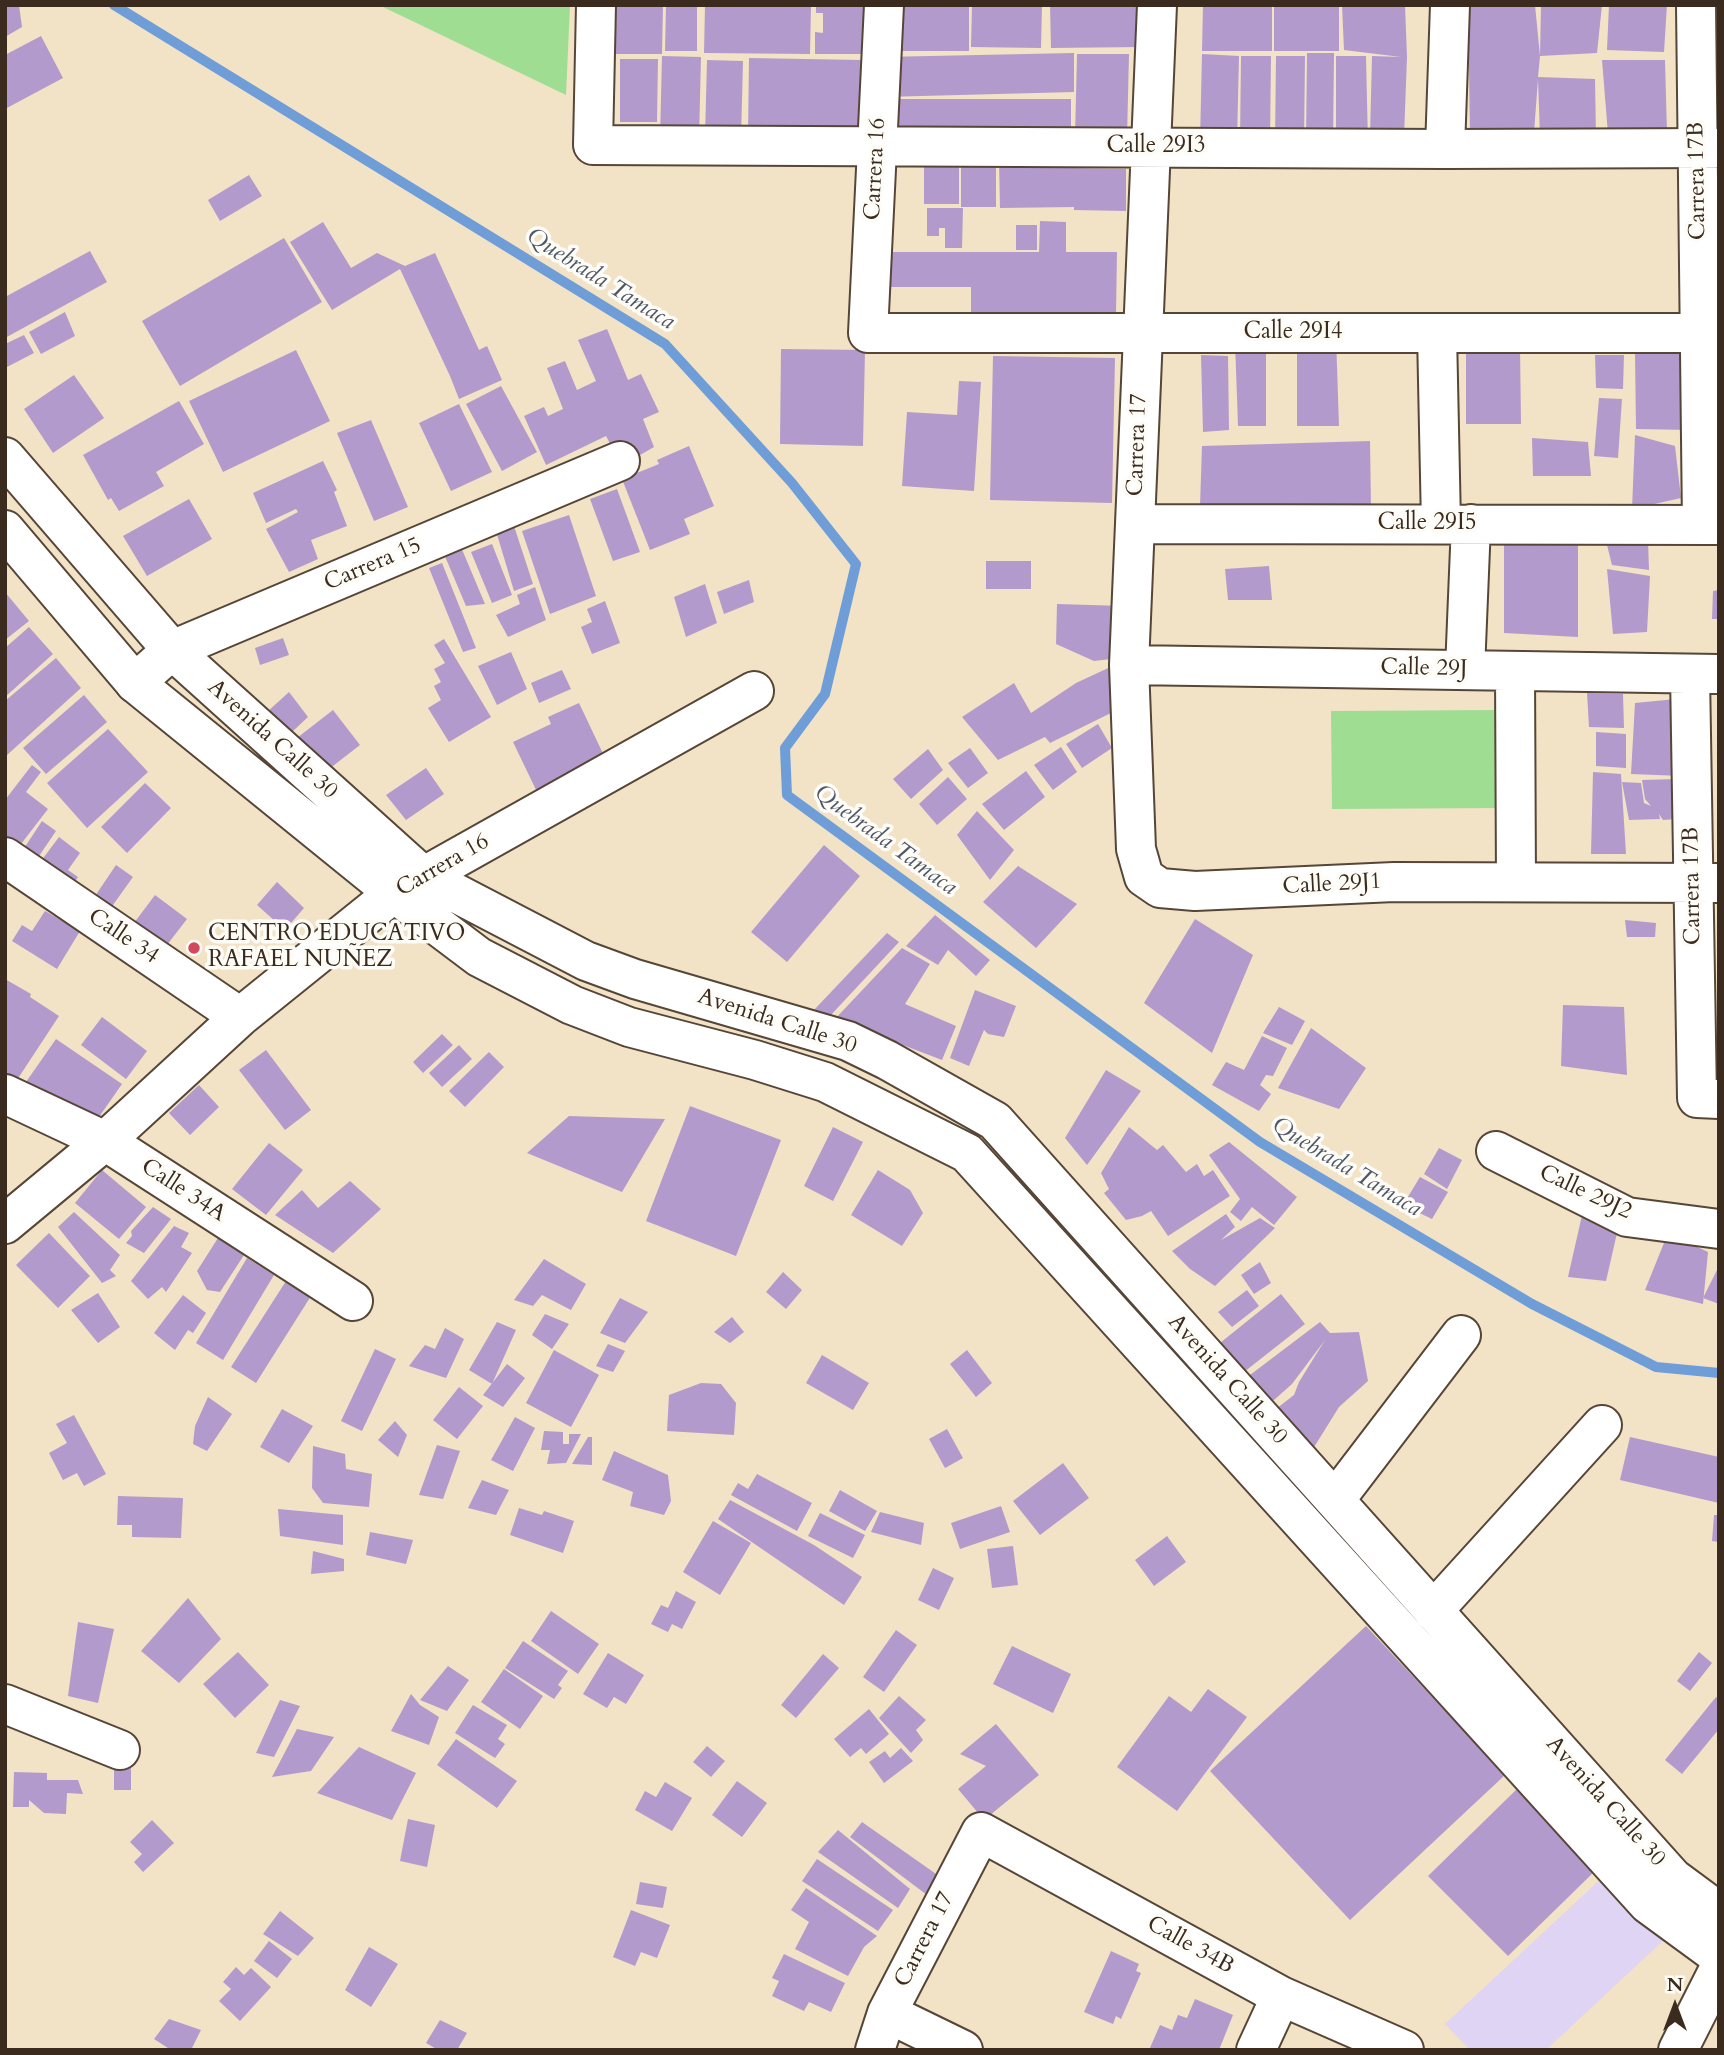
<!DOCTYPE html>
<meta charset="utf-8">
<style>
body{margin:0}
#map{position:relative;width:1724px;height:2055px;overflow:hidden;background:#f2e2c6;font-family:Cardo,serif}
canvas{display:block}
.frame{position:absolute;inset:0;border:7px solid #3b2a1e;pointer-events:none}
.north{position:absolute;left:1640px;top:1971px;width:70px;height:70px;-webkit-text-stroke:5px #fdfcf7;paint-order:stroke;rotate:0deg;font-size:19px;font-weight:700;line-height:28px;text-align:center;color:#3b2a1e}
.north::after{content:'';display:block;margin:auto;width:24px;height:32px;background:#3b2a1e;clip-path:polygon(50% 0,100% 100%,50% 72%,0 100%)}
</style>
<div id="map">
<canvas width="1724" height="2055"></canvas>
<div class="frame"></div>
<div class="north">N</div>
</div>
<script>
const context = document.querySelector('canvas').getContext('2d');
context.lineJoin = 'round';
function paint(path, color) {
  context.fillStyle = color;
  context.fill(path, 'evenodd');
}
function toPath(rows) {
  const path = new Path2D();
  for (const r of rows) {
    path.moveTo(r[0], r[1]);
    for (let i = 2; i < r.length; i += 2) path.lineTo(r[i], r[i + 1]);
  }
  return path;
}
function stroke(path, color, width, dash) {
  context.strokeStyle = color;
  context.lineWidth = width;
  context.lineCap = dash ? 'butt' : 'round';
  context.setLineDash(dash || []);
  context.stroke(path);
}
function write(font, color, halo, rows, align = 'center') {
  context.font = font + ' Cardo,serif';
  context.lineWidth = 7;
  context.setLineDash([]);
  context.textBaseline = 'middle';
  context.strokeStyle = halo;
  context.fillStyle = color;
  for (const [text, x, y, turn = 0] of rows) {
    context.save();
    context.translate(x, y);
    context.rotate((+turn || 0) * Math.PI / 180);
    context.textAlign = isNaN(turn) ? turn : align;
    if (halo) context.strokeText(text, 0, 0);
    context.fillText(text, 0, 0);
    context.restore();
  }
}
paint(toPath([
 [1606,1874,1666,1938,1546,2050,1470,2050,1445,2024]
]), '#dfd4f4');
paint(toPath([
 [379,5,570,5,566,95],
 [1497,710,1498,808,1332,809,1331,711]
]), '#9fdd92');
stroke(toPath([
 [114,5,665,344,792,483,856,564,825,694,785,748,787,795,1260,1142,1532,1304,1656,1367,1719,1373]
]), '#6e9dd7', 10);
paint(toPath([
 [5,5,19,5,22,27,5,37],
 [604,5,663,5,662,54,603,54],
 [666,5,697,5,697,51,665,51],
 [705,5,811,5,810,54,704,53],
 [816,5,867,5,866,54,815,54,815,32,823,33,823,13,816,13],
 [887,5,969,5,969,51,887,51],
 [972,5,1042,5,1041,48,971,47],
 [1050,5,1140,5,1140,47,1051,48],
 [1203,5,1272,5,1272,51,1202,51],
 [1274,5,1339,5,1339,51,1274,51],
 [1342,5,1405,5,1407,57,1404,137,1370,136,1372,56,1401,57,1344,50],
 [1468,5,1535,5,1540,56,1541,5,1602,5,1597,53,1540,56,1538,77,1595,79,1596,137,1540,137,1538,79,1534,133,1470,133],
 [1609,5,1667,5,1664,52,1607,50],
 [41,36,63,78,5,109,5,55],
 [1074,53,1074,92,883,97,883,57],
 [1307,53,1334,53,1333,144,1306,143],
 [1077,54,1129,54,1127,138,1075,137],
 [1202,54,1239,56,1237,142,1200,141],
 [662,56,701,57,699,139,660,139],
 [1241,56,1271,56,1270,143,1240,142],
 [1276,56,1305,56,1304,143,1275,143],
 [1336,56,1366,56,1368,144,1336,144],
 [749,58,861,60,860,137,748,135],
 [620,59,658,59,657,122,620,122],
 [707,60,743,61,741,138,705,137],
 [1602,60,1665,60,1667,133,1608,134],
 [883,99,1071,99,1071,144,883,144],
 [996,158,996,207,961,207,961,159],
 [1073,159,1073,168,1126,169,1126,211,1074,210,1074,207,1000,208,999,160],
 [924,164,959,164,959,204,924,204],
 [249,175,262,196,220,221,208,200],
 [927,208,963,208,962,248,945,248,945,228,939,228,939,236,927,236],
 [1040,221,1066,222,1066,252,1117,252,1116,313,971,313,971,287,883,287,883,252,1039,252],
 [323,222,351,268,377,253,405,266,435,253,479,350,487,346,502,380,459,399,450,376,400,269,332,310,290,242],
 [1016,225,1037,225,1037,250,1016,250],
 [284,238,322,302,180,386,142,321],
 [90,251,107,282,5,338,5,297],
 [65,312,75,336,41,354,29,332],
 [607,329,628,380,641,374,659,412,643,419,654,447,640,455,625,459,616,455,606,436,546,465,524,416,544,407,548,416,563,409,547,368,565,361,577,390,596,381,578,340],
 [24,335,34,353,5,368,5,344],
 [1297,336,1336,337,1339,426,1297,426],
 [1266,339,1266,426,1238,426,1235,341],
 [1466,345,1520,346,1521,424,1466,424],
 [781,349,865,350,863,446,780,444],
 [296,350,330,421,223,472,189,401],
 [1693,352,1691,430,1636,429,1635,353],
 [1201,355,1228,356,1229,430,1203,432],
 [1595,355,1624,355,1623,389,1596,388],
 [993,356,1115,358,1112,503,990,500],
 [74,375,104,418,53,453,24,409],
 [959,381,981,382,974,491,902,486,907,412,957,415],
 [501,386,537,452,502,471,466,404],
 [1599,398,1622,399,1618,458,1594,456],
 [179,401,204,444,156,472,164,486,119,511,111,498,108,500,83,455],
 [459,404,492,472,451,491,419,423],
 [371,420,408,507,374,521,337,433],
 [1635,435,1675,446,1681,498,1632,509],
 [1532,438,1588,442,1591,476,1533,476],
 [1370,441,1371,509,1200,506,1202,446],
 [689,446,714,506,684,519,690,534,650,550,622,479,659,464,657,460],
 [323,461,337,490,334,492,347,526,311,540,318,559,289,572,266,529,298,512,296,509,266,523,253,493],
 [617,489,640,552,613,561,590,499],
 [189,499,212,539,147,576,123,536],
 [569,515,596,596,550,614,522,531],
 [514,526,533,584,514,591,496,531],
 [1605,537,1648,540,1649,570,1612,565],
 [1504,540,1578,540,1578,637,1504,633],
 [492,544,512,595,492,603,471,552],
 [461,547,485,604,466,606,444,554],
 [986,561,1031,561,1031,589,986,589],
 [442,563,476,648,463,652,429,568],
 [1269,566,1272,600,1228,600,1225,569],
 [1607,569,1650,576,1647,632,1613,634],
 [749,580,754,602,724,614,717,592],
 [705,584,717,623,686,637,674,597],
 [535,587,546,620,508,637,496,615,520,604,517,595],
 [1719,590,1719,619,1712,619,1713,591],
 [5,592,29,621,5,640],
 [605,601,620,643,592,654,581,627,592,622,587,609],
 [1057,604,1124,606,1111,659,1094,661,1056,644],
 [29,627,53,654,5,697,5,648],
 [283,638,289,655,260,665,255,648],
 [444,639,491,717,449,742,428,708,441,700,434,686,441,682,434,669,445,663,434,645],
 [511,652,527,689,497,705,478,666],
 [56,658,81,688,7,755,5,701],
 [1119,663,1115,711,1050,743,1045,737,998,760,962,717,1014,683,1031,713,1076,683],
 [562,670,571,689,539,703,531,683],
 [289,692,308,717,278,745,256,722],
 [1587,693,1623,694,1624,728,1589,727],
 [84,695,107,722,46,774,23,748],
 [1676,699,1682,776,1631,774,1635,703],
 [579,703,607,762,538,794,513,742,551,724,548,717],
 [333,710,360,745,320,776,293,741],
 [1098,724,1112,748,1082,768,1066,744],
 [108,729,148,772,87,828,47,783],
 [1596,732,1626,734,1626,768,1596,766],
 [1061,747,1077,772,1053,790,1034,765],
 [970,748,988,773,968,788,948,763],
 [928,749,943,770,911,799,893,779],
 [32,765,41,772,26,792,48,809,11,857,5,853,5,800],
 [426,768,444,794,406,820,386,795],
 [1026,771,1045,797,1004,830,982,804],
 [1593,772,1621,774,1626,854,1591,854],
 [948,777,967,799,937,825,919,804],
 [1678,779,1689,818,1663,820,1659,814,1660,819,1629,820,1622,782,1641,783,1644,803,1651,806,1645,799,1642,780],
 [145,783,171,808,127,853,101,827],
 [977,811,1014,850,990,880,957,835],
 [42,821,56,831,33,865,19,856],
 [59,837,80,853,68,870,78,877,68,892,35,869],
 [824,845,860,876,787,962,751,932],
 [116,865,133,877,105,916,89,905],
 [1018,866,1077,904,1036,948,983,902],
 [277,882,304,908,285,930,257,905],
 [155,895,187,919,160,954,128,931],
 [45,911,80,931,57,969,12,941,22,925,32,931],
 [935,915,990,960,976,976,948,950,938,965,906,946],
 [1195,919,1253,955,1212,1053,1144,1003],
 [1625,920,1656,923,1655,937,1627,937],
 [887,933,899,942,830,1016,813,1011],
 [902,948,930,964,905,1004,956,1026,942,1060,835,1019],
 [5,979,31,994,30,997,59,1016,13,1086,5,1080],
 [975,990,1016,1006,1004,1037,988,1034,984,1030,969,1066,950,1058],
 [1563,1005,1624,1007,1627,1075,1561,1066],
 [1279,1007,1305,1021,1292,1045,1263,1033],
 [102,1017,147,1051,126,1079,81,1045],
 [1311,1028,1366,1068,1339,1109,1278,1088],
 [442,1034,453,1045,423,1073,413,1062],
 [1262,1036,1287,1048,1273,1076,1266,1075,1260,1085,1271,1094,1259,1111,1212,1085,1226,1062,1244,1070],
 [56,1039,122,1084,92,1127,26,1082],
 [459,1045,472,1059,442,1087,429,1073],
 [266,1050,311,1110,285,1130,239,1070],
 [489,1052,504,1067,465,1107,449,1091],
 [1106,1070,1141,1091,1087,1165,1065,1138],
 [199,1085,219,1107,190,1135,169,1113],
 [690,1106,781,1140,736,1256,646,1221],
 [569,1116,665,1119,622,1192,527,1153],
 [833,1127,863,1142,833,1201,804,1186],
 [1129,1127,1157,1150,1163,1145,1186,1172,1197,1164,1204,1176,1213,1170,1230,1196,1168,1236,1151,1211,1142,1216,1126,1220,1104,1193,1109,1189,1101,1173],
 [1229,1142,1297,1197,1274,1225,1252,1207,1241,1221,1230,1212,1240,1199,1209,1155],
 [269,1143,303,1170,266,1215,232,1189],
 [1439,1148,1462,1160,1447,1189,1424,1174],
 [102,1170,146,1207,119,1239,75,1203],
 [878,1170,910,1190,923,1213,902,1246,851,1215],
 [1420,1177,1448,1192,1432,1219,1403,1205],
 [350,1181,381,1209,333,1253,275,1215,302,1190,318,1208],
 [1585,1202,1620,1220,1606,1281,1568,1277],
 [153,1207,171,1219,144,1253,126,1243,132,1236,131,1231],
 [74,1212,120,1255,110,1270,116,1276,102,1283,58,1227],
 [1226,1214,1235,1227,1221,1240,1260,1218,1275,1228,1215,1286,1190,1269,1172,1251],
 [174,1226,189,1233,181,1247,192,1253,166,1292,162,1287,148,1299,131,1281],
 [49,1233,90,1276,58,1308,16,1265],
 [1668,1233,1708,1252,1703,1304,1645,1290],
 [218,1238,244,1255,220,1292,207,1290,197,1271],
 [247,1258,274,1275,223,1360,196,1343],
 [544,1259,586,1284,571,1310,542,1295,533,1306,514,1300],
 [1260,1262,1271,1283,1254,1294,1241,1275],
 [1719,1266,1719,1304,1703,1298],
 [783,1272,802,1290,786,1309,766,1292],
 [286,1281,311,1296,256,1383,231,1367],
 [1247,1290,1259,1306,1232,1327,1218,1312],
 [98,1293,120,1327,98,1343,71,1310],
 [1281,1294,1305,1324,1244,1372,1220,1343],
 [183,1295,206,1313,193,1333,188,1330,175,1350,154,1333],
 [620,1298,648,1312,625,1343,600,1333],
 [545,1314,569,1324,552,1349,532,1335],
 [732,1317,744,1332,730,1343,714,1332],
 [497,1322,516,1330,492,1384,469,1370],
 [1320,1322,1330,1333,1359,1332,1368,1381,1339,1407,1311,1452,1272,1412,1294,1395,1299,1382,1325,1340,1292,1384,1274,1400,1253,1397,1245,1374,1250,1375],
 [445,1328,464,1339,446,1378,409,1366,425,1345,435,1349],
 [608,1344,625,1351,613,1372,596,1366],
 [375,1349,396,1359,362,1431,341,1421],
 [554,1350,599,1375,571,1427,526,1403],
 [967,1350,992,1383,976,1397,950,1364],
 [822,1355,869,1383,853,1410,806,1383],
 [507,1364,525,1378,503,1407,483,1395],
 [701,1383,721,1384,736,1403,734,1435,667,1431,669,1395],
 [459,1387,483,1406,457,1439,433,1420],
 [208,1397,232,1414,207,1451,193,1444,195,1426],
 [282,1409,313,1426,289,1463,260,1447],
 [74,1415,106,1474,84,1486,77,1473,63,1480,49,1453,67,1443,56,1424],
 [515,1417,535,1428,513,1471,491,1460],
 [395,1421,407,1435,398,1457,378,1440],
 [947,1429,963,1458,945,1468,929,1439],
 [544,1431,563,1432,563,1444,569,1444,569,1434,581,1434,566,1463,547,1464,550,1450,541,1450],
 [588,1437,592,1437,592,1465,572,1464],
 [1630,1437,1719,1457,1719,1503,1620,1480],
 [437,1445,460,1451,443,1499,419,1495],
 [313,1446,345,1454,346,1469,372,1474,369,1507,323,1503,312,1488],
 [614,1451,668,1475,671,1501,664,1515,630,1506,633,1492,602,1480],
 [1063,1463,1089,1498,1040,1535,1013,1501],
 [757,1474,812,1503,797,1531,731,1495,738,1483,748,1489],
 [482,1480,509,1490,496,1515,468,1508],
 [840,1490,877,1511,865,1531,829,1511],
 [118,1496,183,1498,181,1538,132,1537,132,1525,117,1525],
 [730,1500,814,1545,862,1577,844,1605,718,1519],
 [1001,1506,1010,1532,960,1549,951,1523],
 [519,1508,542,1515,544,1511,574,1521,563,1553,510,1535],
 [278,1509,343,1515,343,1545,280,1536],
 [880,1512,924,1523,921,1545,871,1532],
 [820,1513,865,1535,853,1558,808,1536],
 [1714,1515,1719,1515,1719,1542,1712,1541],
 [713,1521,751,1543,720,1595,683,1572],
 [370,1532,413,1540,406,1564,366,1555],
 [1167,1536,1186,1562,1154,1586,1135,1560],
 [1013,1546,1018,1585,992,1588,987,1549],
 [313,1551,344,1559,344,1571,311,1574],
 [933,1568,954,1578,939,1610,918,1600],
 [676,1591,696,1602,682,1629,672,1624,668,1632,651,1624,661,1605,668,1608],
 [188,1598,221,1639,179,1683,141,1651],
 [551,1611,599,1644,578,1674,531,1641],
 [78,1622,114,1629,98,1703,68,1696],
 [1366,1626,1505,1775,1350,1920,1210,1771],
 [896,1630,917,1645,884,1692,863,1677],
 [523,1641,568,1671,558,1685,562,1688,554,1699,505,1668],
 [1012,1646,1071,1674,1053,1713,993,1684],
 [238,1652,269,1685,235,1718,203,1684],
 [1699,1652,1712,1663,1690,1691,1677,1681],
 [608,1653,644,1675,626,1704,614,1697,607,1708,583,1694],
 [823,1654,839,1668,796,1718,781,1705],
 [448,1666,469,1680,447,1711,420,1700],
 [504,1669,543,1696,520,1729,481,1702],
 [1208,1689,1247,1717,1177,1811,1117,1767,1169,1696,1191,1712],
 [411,1694,420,1705,439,1717,429,1745,391,1731],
 [899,1696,926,1720,916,1730,923,1740,911,1753,879,1718],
 [1716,1697,1719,1699,1719,1729,1682,1774,1665,1760],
 [280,1700,300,1706,274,1757,256,1753],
 [473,1705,507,1725,498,1739,505,1744,495,1758,455,1733],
 [869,1709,889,1734,866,1754,861,1748,850,1757,834,1739],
 [996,1724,1039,1775,984,1820,958,1789,986,1766,960,1754],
 [297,1729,334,1737,311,1771,272,1777],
 [456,1739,517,1781,497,1808,437,1765],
 [707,1746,725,1761,711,1777,693,1762],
 [359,1747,416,1773,392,1820,317,1793],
 [901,1748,913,1761,884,1783,869,1762,885,1751,890,1758],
 [114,1757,131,1757,131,1790,114,1790],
 [14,1772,47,1773,47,1780,78,1780,83,1794,67,1793,66,1814,44,1813,29,1800,29,1807,13,1807],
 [737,1781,767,1803,742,1837,712,1815],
 [665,1782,692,1798,672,1831,635,1810,645,1791,656,1797],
 [1517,1789,1597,1869,1508,1956,1428,1876],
 [408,1819,435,1825,427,1867,400,1861],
 [152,1820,174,1843,143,1872,134,1862,142,1854,130,1842],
 [862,1822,939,1876,927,1895,850,1837],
 [838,1830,910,1889,898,1908,818,1852],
 [817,1859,893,1910,878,1931,802,1881],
 [640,1882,667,1887,663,1908,636,1904],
 [806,1888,877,1936,864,1947,848,1976,795,1949,809,1922,791,1910],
 [631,1910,670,1925,657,1958,641,1952,635,1966,613,1957],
 [280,1911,314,1938,298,1956,263,1934],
 [269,1941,292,1959,277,1978,254,1961],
 [369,1947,398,1964,371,2007,345,1990],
 [1111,1951,1139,1964,1136,1971,1141,1973,1121,2019,1116,2016,1113,2024,1084,2012],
 [784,1954,845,1983,831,2012,809,2002,804,2011,772,1996,779,1981,772,1978],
 [236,1967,244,1975,251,1968,271,1987,240,2021,219,2001,231,1989,223,1982],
 [1195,1999,1233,2015,1219,2050,1149,2050,1160,2025,1172,2030,1178,2015,1187,2018],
 [169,2019,201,2030,191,2050,171,2050,154,2039],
 [440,2020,467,2033,457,2050,438,2050,426,2043]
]), '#b39acd');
const minor = toPath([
 [596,5,593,145,1445,149,1719,148],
 [884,5,868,333,1719,333],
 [1157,5,1129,665,1136,849,1144,877,1160,888,1195,891,1394,882,1719,883],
 [1696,5,1702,525],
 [1445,149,1450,5],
 [1437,333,1441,524],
 [1135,524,1719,525],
 [1129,665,1719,674],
 [1465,670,1471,524],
 [1515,671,1516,882],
 [1690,674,1697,1098,1719,1099],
 [135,683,172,650,620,461],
 [5,857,240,1017],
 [5,1094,105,1141,353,1301],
 [1496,1151,1627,1217,1719,1229],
 [5,1224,105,1141,240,1017,394,893,754,691],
 [1335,1500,1461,1335],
 [1433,1611,1602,1425],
 [5,1704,120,1750],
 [887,2013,963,2050],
 [875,2050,887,2013,981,1832,1281,1996,1404,2050],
 [1256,2050,1281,1996],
 [1678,2050,1719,1969]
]);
const secondary = toPath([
 [5,457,172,650,423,876,586,961,635,979,848,1041,887,1060,995,1121,1673,1878,1719,1912],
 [5,530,135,683,394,893,479,957,572,1005,629,1027,755,1060,825,1082,967,1153,1648,1904,1719,1956]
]);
stroke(minor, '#564637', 42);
stroke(secondary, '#564637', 42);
stroke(minor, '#fff', 38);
stroke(secondary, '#fff', 38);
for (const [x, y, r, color] of [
 [194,948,7,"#d1495b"]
]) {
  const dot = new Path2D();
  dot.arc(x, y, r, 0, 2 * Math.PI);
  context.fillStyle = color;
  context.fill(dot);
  stroke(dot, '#fdfcf7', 2.5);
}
write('23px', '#3b2a1e', '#fdfcf7', [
 ["Calle 29I3",1156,147],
 ["Carrera 16",876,169,-87],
 ["Carrera 17B",1698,181,-91],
 ["Calle 29I4",1293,333],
 ["Carrera 17",1138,445,-88],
 ["Calle 29I5",1427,524],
 ["Carrera 15",373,565,-23],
 ["Calle 29J",1424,669,1],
 ["Avenida Calle 30",272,740,42],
 ["Carrera 16",443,866,-30],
 ["Calle 29J1",1332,885,-3],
 ["Carrera 17B",1693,886,-91],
 ["Calle 34",123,937,34],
 ["Avenida Calle 30",777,1022,18],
 ["Calle 34A",183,1191,33],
 ["Calle 29J2",1585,1193,25],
 ["Avenida Calle 30",1227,1380,48],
 ["Avenida Calle 30",1605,1802,48],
 ["Carrera 17",925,1940,-63],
 ["Calle 34B",1190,1946,29]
]);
write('23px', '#3b2a1e', '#fdfcf7', [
 ["CENTRO EDUCATIVO",208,935],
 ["RAFAEL NUÑEZ",208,961]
], 'left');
write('italic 24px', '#4f5868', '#fdfcf7', [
 ["Quebrada Tamaca",600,280,32],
 ["Quebrada Tamaca",885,841,36],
 ["Quebrada Tamaca",1346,1168,31]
]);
</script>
